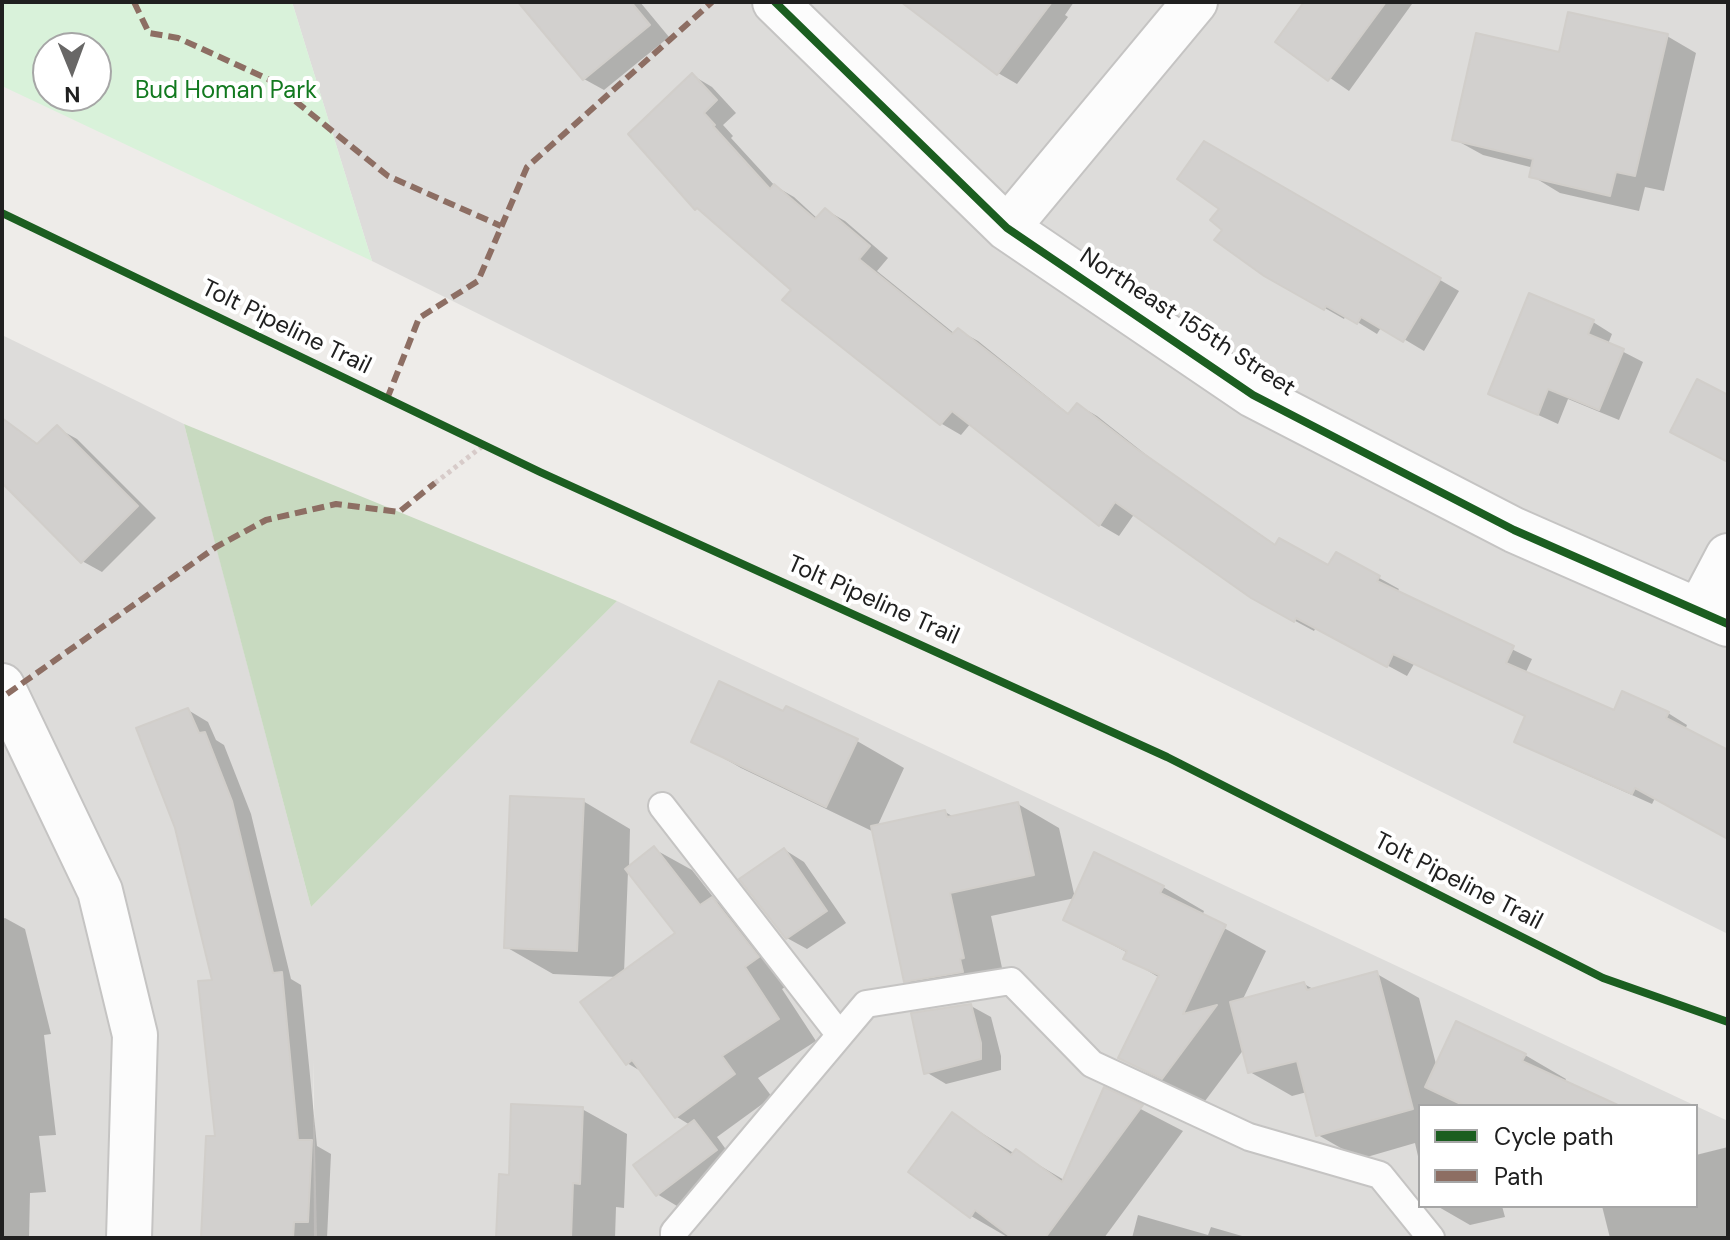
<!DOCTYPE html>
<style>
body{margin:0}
#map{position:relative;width:1730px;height:1240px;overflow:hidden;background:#eeece9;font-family:"DM Sans",sans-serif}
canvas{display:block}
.frame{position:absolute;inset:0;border:4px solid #202020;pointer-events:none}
.legend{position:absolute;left:1418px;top:1104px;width:280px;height:104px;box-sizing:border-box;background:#fff;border:2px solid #a6a6a6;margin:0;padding:10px 14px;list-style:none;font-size:24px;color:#202020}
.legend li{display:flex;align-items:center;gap:16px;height:40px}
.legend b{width:40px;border:2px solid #a6a6a6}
.north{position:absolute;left:32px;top:32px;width:80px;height:80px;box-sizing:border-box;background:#fff;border:2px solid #a6a6a6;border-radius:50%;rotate:179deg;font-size:22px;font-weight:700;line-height:32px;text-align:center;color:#202020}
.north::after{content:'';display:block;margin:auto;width:28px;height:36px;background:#686766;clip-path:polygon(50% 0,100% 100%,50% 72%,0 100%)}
</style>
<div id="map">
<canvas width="1730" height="1240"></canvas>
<div class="frame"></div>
<ul class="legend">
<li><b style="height:10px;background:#1b5e20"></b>Cycle path</li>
<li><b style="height:10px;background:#8d6e63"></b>Path</li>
</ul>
<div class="north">N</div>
</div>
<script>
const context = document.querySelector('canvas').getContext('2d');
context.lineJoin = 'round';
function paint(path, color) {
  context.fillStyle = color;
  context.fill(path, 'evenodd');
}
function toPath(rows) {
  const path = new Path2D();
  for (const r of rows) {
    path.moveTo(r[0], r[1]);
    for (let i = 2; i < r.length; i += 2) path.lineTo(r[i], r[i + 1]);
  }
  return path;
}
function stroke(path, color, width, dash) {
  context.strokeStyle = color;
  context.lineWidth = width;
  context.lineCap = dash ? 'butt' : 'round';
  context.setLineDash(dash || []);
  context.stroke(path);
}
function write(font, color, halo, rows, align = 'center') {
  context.font = font + ' "DM Sans",sans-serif';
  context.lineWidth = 8;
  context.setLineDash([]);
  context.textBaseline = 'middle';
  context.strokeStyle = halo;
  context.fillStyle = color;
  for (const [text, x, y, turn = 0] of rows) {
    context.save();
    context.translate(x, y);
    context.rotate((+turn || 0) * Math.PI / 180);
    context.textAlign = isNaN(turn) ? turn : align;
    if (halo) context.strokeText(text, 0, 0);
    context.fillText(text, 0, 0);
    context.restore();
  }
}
paint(toPath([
 [292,2,1728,2,1728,934,372,261],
 [2,335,184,424,311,907,617,601,1728,1121,1728,1238,317,1238,313,1060,314,1238,2,1238],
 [1420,1106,1696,1106,1696,1206,1420,1206]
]), '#dddcda');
paint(toPath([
 [184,424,617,601,311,907,216,547]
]), '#c8dac0');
paint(toPath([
 [2,2,292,2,372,261,2,86],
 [48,48,96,48,96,96,48,96]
]), '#d9f2da');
paint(toPath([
 [520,2,640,2,669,37,604,90,584,79],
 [912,2,1074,2,1065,15,1068,17,1017,84,998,73],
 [1306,2,1409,2,1412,4,1349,91,1278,42],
 [1667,36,1696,53,1664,191,1645,187,1639,211,1560,193,1532,176,1534,168,1483,155,1454,139,1561,55],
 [692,75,712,87,736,113,723,125,733,136,731,138,775,186,794,197,818,219,826,210,845,221,888,258,877,271,955,334,958,330,978,341,1070,415,1078,405,1097,416,1154,461,1277,546,1329,568,1336,554,1399,589,1396,593,1532,659,1525,674,1615,713,1668,713,1687,725,1685,730,1728,752,1728,837,1655,798,1652,804,1536,752,1516,741,1527,717,1414,664,1407,676,1316,627,1314,631,1273,609,1135,513,1119,536,1100,525,971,423,961,435,942,424,785,300,794,290,711,217,696,208],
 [1205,143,1459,291,1424,351,1382,326,1377,334,1346,315,1344,319,1265,274,1225,229],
 [1593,322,1612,334,1608,344,1643,362,1619,420,1568,399,1558,424,1490,393],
 [2,418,39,445,57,428,77,439,156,518,102,572,82,561,2,480],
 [188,710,208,722,216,740,224,745,251,814,291,979,301,985,317,1146,331,1154,327,1238,203,1238,217,1138,214,981],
 [784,714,857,741,904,768,877,827,945,812,954,817,1018,804,1059,828,1075,898,991,916,1005,982,1000,983,1004,996,948,1004,906,980,874,832,741,768,694,741],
 [583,801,630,829,629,869,654,849,692,870,717,902,750,921,796,980,782,989,816,1041,758,1078,772,1097,717,1137,735,1162,677,1206,657,1194,690,1125,677,1117,644,1073,627,1063,618,977,553,974,506,947],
 [628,871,678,933,624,973],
 [785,850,804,862,846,923,807,949,787,938],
 [1163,887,1204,911,1202,916,1266,951,1242,1001,1304,984,1315,990,1377,974,1419,998,1437,1068,1525,1055,1566,1079,1564,1083,1609,1106,1420,1106,1420,1165,1415,1143,1360,1159,1318,1135,1307,1092,1292,1096,1250,1072,1244,1049,1205,1101,1162,1081,1120,1058,1160,978,1126,958,1128,953,1065,919],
 [5,918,25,929,51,1034,44,1035,56,1135,39,1136,46,1192,30,1193,29,1238,2,1238,2,919],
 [971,1006,991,1017,1001,1056,1001,1070,946,1084,926,1072],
 [1104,1090,1183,1131,1104,1238,1009,1238,971,1216,953,1115,1015,1154,1017,1152,1064,1180],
 [582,1109,627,1134,624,1208,616,1207,615,1238,499,1238,511,1177],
 [1728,1147,1728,1238,1610,1238,1602,1206,1696,1206,1696,1155],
 [1437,1206,1502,1206,1505,1217,1470,1225],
 [1138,1215,1208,1235,1211,1227,1249,1238,1132,1238]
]), '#0003');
const building = toPath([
 [518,2,631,2,650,25,583,80,518,2],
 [901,2,1052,2,997,75,901,2],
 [1304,2,1386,2,1328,81,1275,42,1304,2],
 [1568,12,1668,34,1635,176,1616,172,1610,196,1529,177,1533,159,1452,140,1476,33,1559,52,1568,12],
 [692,73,717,100,704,113,715,125,713,126,770,189,774,184,815,219,825,208,870,246,859,259,952,334,958,328,1068,414,1077,403,1134,447,1275,545,1279,538,1328,565,1336,552,1380,576,1377,581,1514,646,1506,663,1614,710,1622,691,1669,712,1666,718,1728,750,1728,839,1635,788,1632,794,1514,742,1525,716,1393,654,1387,667,1296,618,1294,622,1251,598,1115,502,1099,526,952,411,940,425,782,300,791,290,697,208,695,210,628,134,692,73],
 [1204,141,1441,278,1403,342,1361,317,1357,324,1326,306,1324,310,1264,276,1214,240,1222,230,1210,220,1219,209,1177,179,1204,141],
 [1529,293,1594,320,1588,334,1624,349,1599,410,1548,389,1538,415,1488,394,1529,293],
 [1697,379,1728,395,1728,462,1670,432,1697,379],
 [2,418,37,444,57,425,138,506,81,563,2,483,2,418],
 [719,681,783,711,786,706,858,739,826,807,691,742,719,681],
 [188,708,199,733,205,732,232,801,273,973,282,972,298,1140,312,1140,308,1222,294,1222,293,1238,201,1238,206,1136,215,1136,198,981,212,980,175,828,136,728,188,708],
 [510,796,584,799,577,951,504,948,510,796],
 [1018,802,1034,875,950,893,964,958,960,959,963,972,904,982,871,826,945,810,947,817,1018,802],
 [654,846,700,905,712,897,759,957,745,967,779,1019,722,1056,735,1074,675,1118,632,1060,626,1065,580,1002,675,933,625,869,654,846],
 [784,848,827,911,786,939,739,879,784,848],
 [1094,852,1164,886,1160,893,1226,925,1183,1014,1217,1005,1162,1079,1118,1058,1159,975,1123,959,1127,951,1063,920,1094,852],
 [1377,971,1413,1109,1316,1136,1297,1061,1248,1073,1230,1002,1304,982,1307,990,1377,971],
 [971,1004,981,1043,981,1059,924,1074,911,1013,971,1004],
 [1456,1021,1526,1054,1522,1061,1620,1106,1465,1106,1425,1087,1456,1021],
 [1104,1087,1143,1105,1045,1238,1012,1238,975,1210,970,1218,908,1172,952,1112,1011,1155,1016,1149,1062,1182,1104,1087],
 [511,1104,583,1107,580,1184,573,1183,571,1238,496,1238,499,1174,509,1175,511,1104],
 [694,1120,717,1150,656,1196,633,1165,694,1120]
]);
paint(building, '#d2d0ce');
stroke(building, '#d1ceca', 2);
const lane = toPath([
 [662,806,839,1034],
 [674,1238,674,1232,866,1004,1011,981,1092,1064,1249,1137,1380,1175,1431,1238]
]);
const street = toPath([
 [775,2,1007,228,1253,395,1514,530,1728,624],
 [1007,228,1195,2],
 [1699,611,1728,556],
 [2,686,100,891,135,1035,129,1238]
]);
stroke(lane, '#c5c4c3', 30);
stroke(street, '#c5c4c3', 48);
stroke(toPath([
 [435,483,484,445]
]), '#d7cbc9', 5, [4, 4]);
stroke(lane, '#fcfcfc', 26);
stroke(street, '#fcfcfc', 44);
stroke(toPath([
 [134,2,149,33,178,38,268,79,388,176,501,226],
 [387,399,419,318,478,281,527,167,712,2],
 [7,694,216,547,266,520,336,504,399,512,435,483]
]), '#8d6e63', 6, [12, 6]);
stroke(toPath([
 [775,2,1007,228,1253,395,1514,530,1728,624],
 [2,213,540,472,1167,757,1603,978,1728,1022]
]), '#1b5e20', 8);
write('24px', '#12791f', '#fff', [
 ["Bud Homan Park",226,92]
]);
write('24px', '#202020', '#fff', [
 ["Northeast 155th Street",1187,323,33],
 ["Tolt Pipeline Trail",286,328,26],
 ["Tolt Pipeline Trail",873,601,24],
 ["Tolt Pipeline Trail",1458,882,27]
]);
</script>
